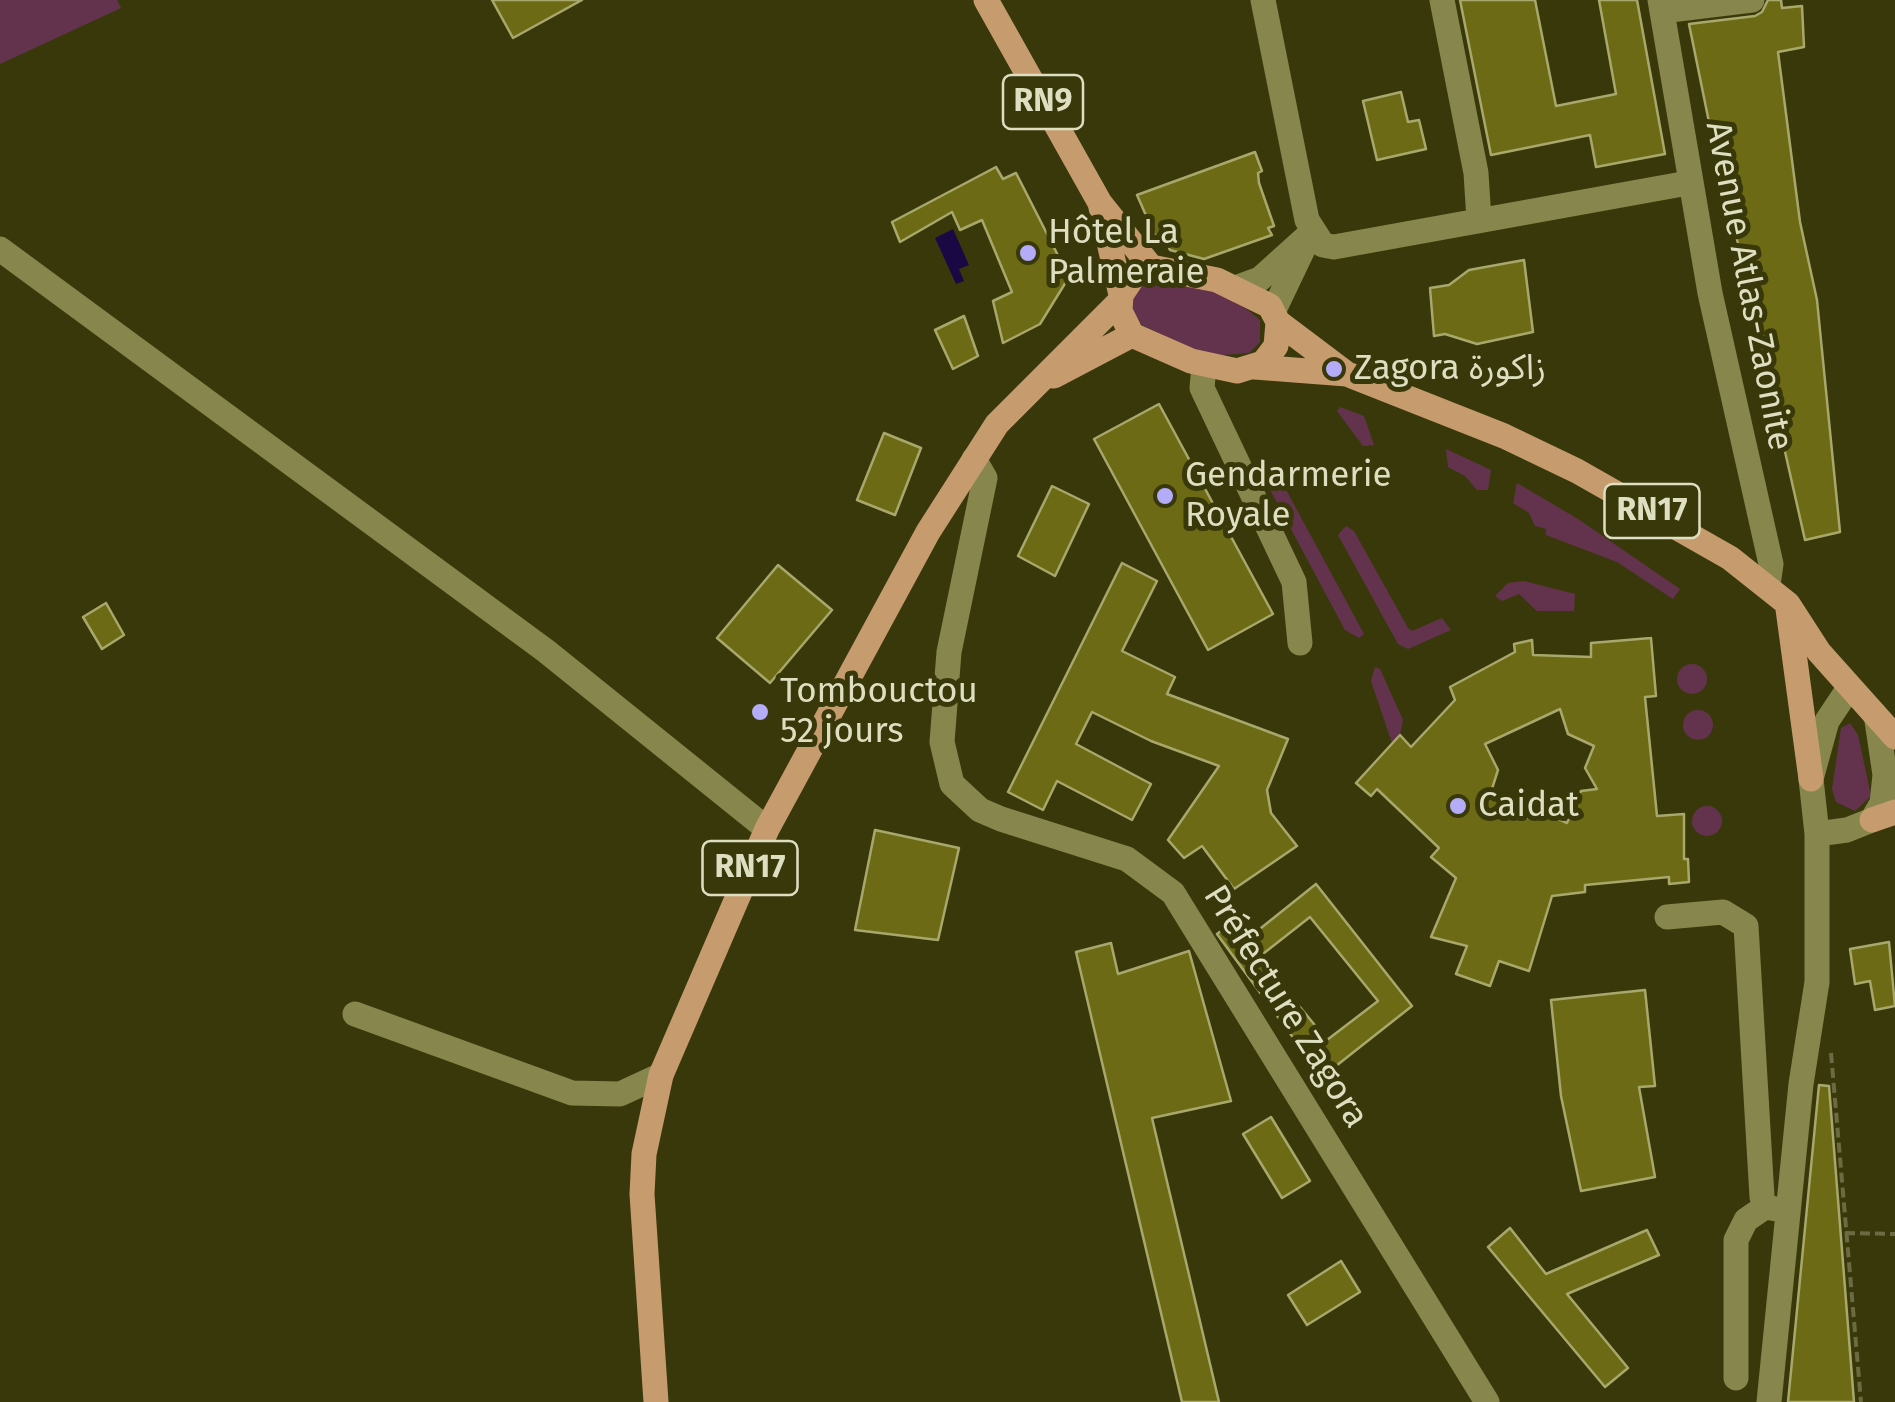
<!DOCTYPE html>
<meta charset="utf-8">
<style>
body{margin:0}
canvas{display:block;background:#39380a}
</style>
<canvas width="1895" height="1402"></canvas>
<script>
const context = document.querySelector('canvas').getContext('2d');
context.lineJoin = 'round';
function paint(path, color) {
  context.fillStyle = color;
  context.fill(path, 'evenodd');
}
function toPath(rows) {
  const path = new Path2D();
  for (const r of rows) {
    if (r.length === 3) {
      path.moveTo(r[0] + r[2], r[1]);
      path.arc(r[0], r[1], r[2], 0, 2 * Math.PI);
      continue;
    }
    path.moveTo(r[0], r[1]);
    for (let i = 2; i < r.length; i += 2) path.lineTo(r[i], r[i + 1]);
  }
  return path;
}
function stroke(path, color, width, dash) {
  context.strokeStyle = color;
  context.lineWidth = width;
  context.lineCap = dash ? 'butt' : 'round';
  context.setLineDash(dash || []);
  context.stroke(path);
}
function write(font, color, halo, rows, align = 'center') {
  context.font = font + ' "Fira Sans","Noto Sans Arabic",sans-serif';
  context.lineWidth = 10;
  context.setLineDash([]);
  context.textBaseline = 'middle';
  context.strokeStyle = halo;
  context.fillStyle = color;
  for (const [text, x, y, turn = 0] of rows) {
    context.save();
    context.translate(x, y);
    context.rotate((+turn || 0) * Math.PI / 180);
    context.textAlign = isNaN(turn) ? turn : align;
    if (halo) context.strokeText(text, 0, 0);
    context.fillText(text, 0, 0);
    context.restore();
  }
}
paint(toPath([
 [0,0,117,0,121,8,0,64],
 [1156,281,1211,290,1243,306,1260,320,1260,342,1249,353,1222,355,1197,351,1142,325,1133,313,1132,297,1142,285],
 [1340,407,1364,416,1374,445,1363,446,1337,411],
 [1446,449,1491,470,1488,490,1477,490,1465,476,1448,467],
 [1271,462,1364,634,1359,638,1345,630,1260,471],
 [1517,483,1578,519,1680,589,1673,599,1617,562,1546,535,1546,529,1535,526,1529,513,1513,503],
 [1346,526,1354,531,1408,628,1412,631,1442,618,1451,630,1408,649,1398,644,1338,535],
 [1524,581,1575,594,1574,611,1537,611,1519,594,1502,601,1495,596,1508,583],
 [1692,679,15],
 [1375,667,1380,669,1403,720,1400,735,1392,743,1371,681],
 [1698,725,15],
 [1850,723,1858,735,1871,796,1855,811,1836,802,1832,789,1841,728],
 [1707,821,15]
]), '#63334d');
paint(toPath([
 [953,229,969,265,959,269,964,281,956,284,935,238]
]), '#1a0844');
const building = toPath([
 [492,0,582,0,513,38,492,0],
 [1460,0,1535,0,1556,106,1616,94,1599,0,1637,0,1665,154,1596,167,1590,135,1491,155,1460,0],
 [1768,0,1781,0,1782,8,1802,6,1804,47,1778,52,1800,222,1817,300,1840,532,1805,540,1736,235,1732,235,1689,24,1755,16,1762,12,1768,0],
 [1401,92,1408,122,1419,120,1426,149,1377,160,1363,101,1401,92],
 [1255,152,1262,171,1258,173,1259,183,1274,226,1268,228,1272,235,1204,259,1170,250,1167,244,1159,245,1137,195,1255,152],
 [996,167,1003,179,1016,173,1069,277,1040,324,1003,343,993,301,1012,292,982,220,960,230,952,212,900,242,892,222,996,167],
 [1524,260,1533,332,1477,344,1445,334,1434,336,1430,288,1449,285,1469,270,1524,260],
 [964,316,978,356,953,369,935,330,964,316],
 [1159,404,1273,614,1208,650,1094,439,1159,404],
 [884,433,921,448,895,515,857,500,884,433],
 [1052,486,1089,504,1055,576,1018,556,1052,486],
 [1122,563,1157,581,1122,651,1175,677,1167,694,1288,739,1267,790,1271,813,1297,846,1234,889,1202,846,1184,858,1168,840,1219,766,1151,741,1092,712,1076,744,1151,784,1132,820,1057,781,1043,810,1008,792,1122,563],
 [778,565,832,610,770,683,717,638,778,565],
 [106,603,124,635,102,649,83,617,106,603],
 [1651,638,1656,696,1645,697,1657,816,1684,814,1684,859,1688,859,1689,882,1669,884,1669,877,1585,885,1585,892,1552,896,1529,971,1499,961,1490,986,1456,974,1467,946,1431,937,1456,878,1431,857,1439,848,1377,789,1371,796,1356,783,1400,735,1411,747,1455,700,1450,687,1515,652,1514,644,1532,640,1533,655,1591,657,1591,643,1651,638],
 [1560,709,1568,734,1594,746,1585,768,1597,789,1581,791,1567,823,1546,813,1528,818,1515,799,1490,795,1498,770,1485,744,1560,709],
 [875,830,959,848,938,940,855,930,875,830],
 [1316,884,1412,1006,1322,1077,1217,934,1238,918,1251,936,1316,884],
 [1310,917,1378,1001,1327,1040,1259,957,1310,917],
 [1889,942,1895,1006,1875,1010,1870,981,1855,984,1850,949,1889,942],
 [1111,943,1118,974,1189,951,1231,1101,1152,1118,1219,1402,1182,1402,1076,952,1111,943],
 [1645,990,1655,1086,1639,1087,1655,1177,1581,1191,1561,1096,1551,1000,1645,990],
 [1819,1085,1829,1086,1854,1402,1788,1402,1819,1085],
 [1271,1117,1310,1181,1282,1198,1243,1134,1271,1117],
 [1510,1228,1546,1274,1647,1230,1659,1255,1567,1294,1628,1368,1605,1387,1488,1247,1510,1228],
 [1341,1261,1360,1292,1307,1325,1288,1295,1341,1261]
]);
paint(building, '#6c6a14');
stroke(building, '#a8a86d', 2.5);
stroke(toPath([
 [1831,1053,1861,1402],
 [1845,1233,1895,1234]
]), '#6b6a41', 4, [10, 5]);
stroke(toPath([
 [1263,0,1307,220,1323,245,1334,247,1688,183],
 [1442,0,1476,173,1479,220],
 [1660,0,1710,293,1771,564,1768,585],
 [1662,11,1752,0],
 [0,249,546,651,767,829],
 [1238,287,1260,279,1311,233],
 [1273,312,1304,247],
 [1204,366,1202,388,1294,582,1300,643],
 [974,459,985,478,949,652,942,742,952,784,980,810,1001,819,1127,859,1173,893,1487,1402],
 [1817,834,1847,830,1872,820,1882,803,1885,775,1877,721],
 [1667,917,1723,912,1746,926,1762,1197,1765,1207,1788,1211],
 [355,1014,572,1093,620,1094,661,1075],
 [1736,1378,1736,1240,1746,1220,1765,1207],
 [1769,1402,1801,1084,1817,982,1817,834,1811,779,1827,721,1849,688]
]), '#87864c', 25);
stroke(toPath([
 [986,0,1100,203,1151,267],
 [1100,203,1121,295,1120,311,1132,335,1191,361,1237,371,1263,363,1276,346,1278,322,1270,306,1217,280,1151,267,1135,274,1121,295],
 [1278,322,1347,374,1504,436,1577,471,1730,558,1788,604,1819,652,1895,737],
 [1255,367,1347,374],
 [1054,376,1132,335],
 [1788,609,1811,779],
 [1872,820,1895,812],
 [656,1402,642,1194,644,1154,661,1075,767,829,928,532,997,424,1119,302]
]), '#c69c6f', 25);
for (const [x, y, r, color] of [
 [1028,253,10,"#b4acf9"],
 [1334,369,10,"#b4acf9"],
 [1165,496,10,"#b4acf9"],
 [760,712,10,"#b4acf9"],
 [1458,806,10,"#b4acf9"]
]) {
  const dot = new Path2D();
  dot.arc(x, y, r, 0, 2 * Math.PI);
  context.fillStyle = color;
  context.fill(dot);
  stroke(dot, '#39380a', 4);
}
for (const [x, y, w] of [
 [1043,102,80],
 [1652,511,95],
 [750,868,95]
]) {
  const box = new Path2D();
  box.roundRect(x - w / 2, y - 27, w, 54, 8);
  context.fillStyle = '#39380a';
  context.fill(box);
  stroke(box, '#dedfc1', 2.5);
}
write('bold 32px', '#dedfc1', null, [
 ["RN9",1043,102],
 ["RN17",1652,511],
 ["RN17",750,868]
]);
write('35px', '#dedfc1', '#39380a', [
 ["Hôtel La",1048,233],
 ["Palmeraie",1048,273],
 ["Zagora زاكورة",1354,369],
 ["Gendarmerie",1185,476],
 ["Royale",1185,516],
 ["Tombouctou",780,692],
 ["52 jours",780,732],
 ["Caidat",1478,806]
], 'left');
write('35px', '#dedfc1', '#39380a', [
 ["Avenue Atlas-Zaonite",1748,286,79],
 ["Préfecture Zagora",1285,1007,58]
]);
</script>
